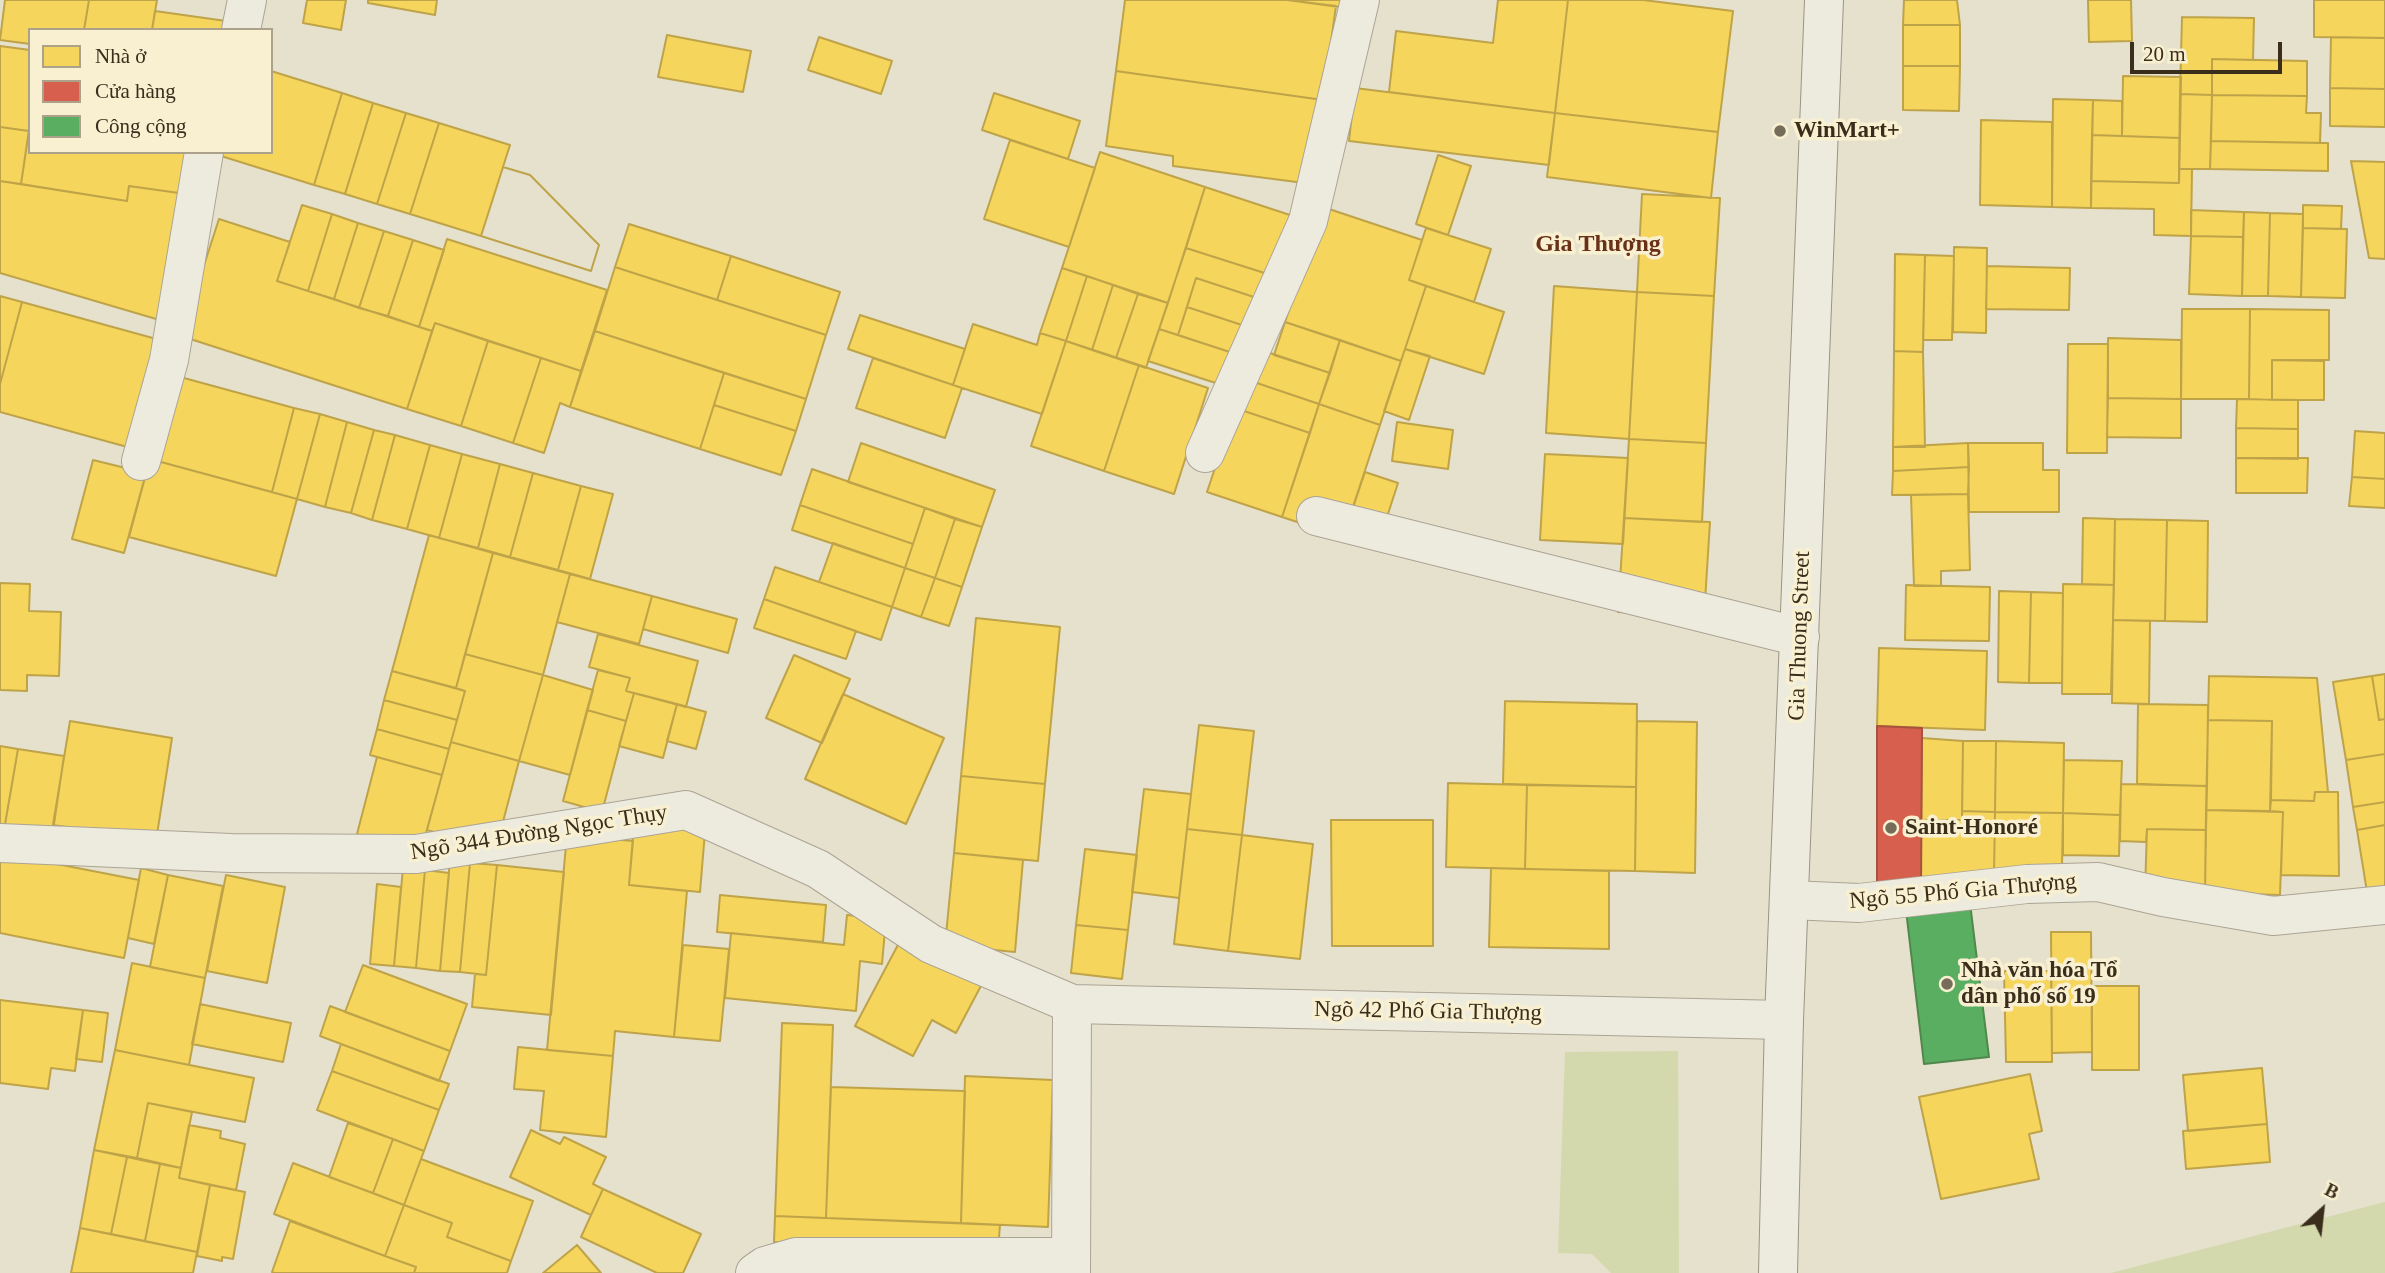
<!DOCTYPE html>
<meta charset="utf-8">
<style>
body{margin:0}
#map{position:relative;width:2385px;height:1273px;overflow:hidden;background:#e6e1cc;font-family:"Times New Roman",serif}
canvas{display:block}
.legend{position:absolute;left:28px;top:28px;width:245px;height:126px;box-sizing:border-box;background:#f8f0d1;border:2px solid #aca289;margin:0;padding:9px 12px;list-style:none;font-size:21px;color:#3a2d1c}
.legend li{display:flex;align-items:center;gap:14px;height:35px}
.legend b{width:35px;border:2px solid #aca289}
.north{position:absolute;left:2287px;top:1175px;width:70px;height:70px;-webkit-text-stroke:5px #f8f0d1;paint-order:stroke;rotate:27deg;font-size:19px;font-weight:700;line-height:28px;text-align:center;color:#3a2d1c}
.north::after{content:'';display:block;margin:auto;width:24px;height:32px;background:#3a2d1c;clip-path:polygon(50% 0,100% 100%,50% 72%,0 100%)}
.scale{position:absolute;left:2130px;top:42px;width:152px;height:32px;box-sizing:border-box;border:4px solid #3a2d1c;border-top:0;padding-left:9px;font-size:21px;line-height:24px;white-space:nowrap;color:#3a2d1c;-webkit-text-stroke:5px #f8f0d1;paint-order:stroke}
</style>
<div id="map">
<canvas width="2385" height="1273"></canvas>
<ul class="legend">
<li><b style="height:19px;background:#f6d55c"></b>Nhà ở</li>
<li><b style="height:19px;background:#d6604d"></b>Cửa hàng</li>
<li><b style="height:19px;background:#5aae61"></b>Công cộng</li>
</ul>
<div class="north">B</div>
<div class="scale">20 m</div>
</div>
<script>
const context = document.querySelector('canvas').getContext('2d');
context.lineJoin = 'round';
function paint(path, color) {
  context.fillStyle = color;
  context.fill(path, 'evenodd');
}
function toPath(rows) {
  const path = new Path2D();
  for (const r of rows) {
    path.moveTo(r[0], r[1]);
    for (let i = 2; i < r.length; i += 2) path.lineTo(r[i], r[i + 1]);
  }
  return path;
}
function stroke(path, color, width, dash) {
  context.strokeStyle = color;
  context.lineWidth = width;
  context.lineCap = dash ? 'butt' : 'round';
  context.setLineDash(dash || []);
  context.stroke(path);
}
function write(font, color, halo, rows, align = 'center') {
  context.font = font + ' "Times New Roman",serif';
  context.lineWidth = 7;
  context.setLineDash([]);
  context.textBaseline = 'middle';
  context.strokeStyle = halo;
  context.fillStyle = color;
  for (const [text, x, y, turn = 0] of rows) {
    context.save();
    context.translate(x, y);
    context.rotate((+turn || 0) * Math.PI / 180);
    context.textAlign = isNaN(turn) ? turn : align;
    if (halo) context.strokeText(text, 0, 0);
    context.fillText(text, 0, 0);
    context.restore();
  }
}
paint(toPath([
 [1678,1051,1679,1273,1611,1273,1592,1254,1558,1253,1565,1052],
 [2385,1202,2385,1273,2111,1273]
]), '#d3d8ad');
const homes = toPath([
 [5,0,89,0,84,30,30,30,30,44,0,40,5,0],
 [89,0,157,0,152,30,84,30,89,0],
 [307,0,346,0,341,30,303,23,307,0],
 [368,0,437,0,435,15,368,3,368,0],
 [1125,0,1287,0,1336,6,1323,100,1116,71,1125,0],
 [1287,0,1348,0,1347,8,1287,0],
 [1498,0,1568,0,1555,113,1389,92,1396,31,1493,43,1498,0],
 [1568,0,1643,0,1733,11,1718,132,1555,113,1568,0],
 [1904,0,1957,0,1960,25,1903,25,1904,0],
 [2088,0,2131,0,2132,41,2089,42,2088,0],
 [2314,0,2385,0,2385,38,2314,37,2314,0],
 [155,11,226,21,225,30,152,30,155,11],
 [2182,17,2254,18,2253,60,2212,59,2212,95,2180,94,2182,17],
 [1903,25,1960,25,1960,66,1903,66,1903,25],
 [667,35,751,51,743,92,658,77,667,35],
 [819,37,892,61,881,94,808,70,819,37],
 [2331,37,2385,38,2385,89,2330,88,2331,37],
 [0,46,30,50,29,131,0,127,0,46],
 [2212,59,2307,61,2307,96,2212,95,2212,59],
 [1903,66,1960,66,1959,111,1903,110,1903,66],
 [271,71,342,93,314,185,221,156,222,152,271,152,271,71],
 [1116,71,1323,100,1312,184,1173,166,1173,156,1106,146,1116,71],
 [2123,76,2181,77,2180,138,2122,136,2123,76],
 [1355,88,1555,113,1549,165,1349,141,1355,88],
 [2330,88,2385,89,2385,127,2330,126,2330,88],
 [342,93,373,103,345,194,314,185,342,93],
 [994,93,1080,121,1068,159,982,130,994,93],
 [2180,94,2212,95,2210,169,2179,169,2180,94],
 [2212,95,2307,96,2306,113,2321,113,2320,143,2211,141,2212,95],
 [2053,99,2093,100,2091,208,2052,207,2053,99],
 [2093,100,2122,101,2122,136,2092,135,2093,100],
 [373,103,406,113,377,204,345,194,373,103],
 [406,113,439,123,410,214,377,204,406,113],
 [1555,113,1718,132,1711,198,1547,177,1555,113],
 [1981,120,2052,122,2052,207,1980,205,1981,120],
 [30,123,30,152,193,152,186,194,129,186,127,201,21,184,30,123],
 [439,123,510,145,481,236,410,214,439,123],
 [0,127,29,131,21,184,0,181,0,127],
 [2092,135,2180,138,2179,183,2091,181,2092,135],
 [1010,140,1095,168,1069,247,984,219,1010,140],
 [2211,141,2328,143,2328,171,2210,169,2211,141],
 [1100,152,1205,187,1168,303,1062,268,1100,152],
 [1438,155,1471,166,1448,235,1416,224,1438,155],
 [2351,161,2385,162,2385,259,2369,258,2351,161],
 [503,167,530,175,599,245,591,271,481,236,503,167],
 [503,167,530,175,599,245,591,271,481,236,503,167],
 [2179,169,2192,169,2191,236,2154,235,2154,209,2091,208,2091,181,2179,183,2179,169],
 [0,181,127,201,129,186,186,194,163,321,0,273,0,181],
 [1205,187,1296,217,1277,277,1186,248,1205,187],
 [1642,194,1720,198,1714,296,1637,292,1642,194],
 [302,205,332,214,308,291,277,281,302,205],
 [2303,205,2342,206,2341,229,2303,228,2303,205],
 [1323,207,1422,240,1409,280,1426,286,1401,361,1285,322,1323,207],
 [2191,210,2244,212,2243,237,2191,236,2191,210],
 [2244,212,2270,213,2268,296,2242,296,2244,212],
 [2270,213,2303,214,2301,297,2268,296,2270,213],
 [332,214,358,223,334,299,308,291,332,214],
 [219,219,290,242,277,281,432,331,407,409,181,336,219,219],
 [358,223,384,231,359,308,334,299,358,223],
 [629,224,731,256,717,300,615,267,629,224],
 [1426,228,1491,249,1474,302,1409,280,1426,228],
 [2303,228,2347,229,2345,298,2301,297,2303,228],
 [384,231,413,240,388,316,359,308,384,231],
 [2191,236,2243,237,2242,296,2189,294,2191,236],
 [447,239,607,290,581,371,435,323,432,331,419,327,447,239],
 [413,240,444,250,419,327,388,316,413,240],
 [1954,247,1987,248,1986,333,1953,332,1954,247],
 [1186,248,1277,277,1260,299,1196,278,1178,335,1159,329,1186,248],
 [1895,254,1925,255,1923,352,1894,351,1895,254],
 [1925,255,1954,256,1952,340,1923,340,1925,255],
 [731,256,840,292,826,335,717,300,731,256],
 [1987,266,2070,268,2069,310,1986,309,1987,266],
 [615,267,826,335,806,399,595,331,615,267],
 [1062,268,1087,276,1066,341,1040,333,1062,268],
 [1087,276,1113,285,1092,350,1066,341,1087,276],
 [1196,278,1260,299,1251,328,1187,307,1196,278],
 [1113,285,1138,294,1116,358,1092,350,1113,285],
 [1426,286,1504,312,1484,374,1405,349,1426,286],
 [1554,286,1637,292,1629,439,1546,433,1554,286],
 [1637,292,1714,296,1706,443,1629,439,1637,292],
 [1138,294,1168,303,1146,368,1116,358,1138,294],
 [0,296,22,302,0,384,0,296],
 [22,302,160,340,131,448,0,412,0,384,22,302],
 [1187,307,1251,328,1242,356,1178,335,1187,307],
 [2182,309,2250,309,2249,399,2181,399,2182,309],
 [2250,309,2329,310,2329,360,2272,360,2272,400,2249,399,2250,309],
 [860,315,965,349,953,385,848,349,860,315],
 [1285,322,1340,340,1330,373,1274,355,1285,322],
 [435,323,488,341,461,426,407,409,435,323],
 [973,324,1037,345,1040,333,1066,341,1042,414,953,385,973,324],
 [1159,329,1242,356,1231,388,1148,361,1159,329],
 [595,331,724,373,700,449,570,407,595,331],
 [2108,338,2181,340,2181,399,2108,398,2108,338],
 [1340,340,1401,361,1380,425,1319,404,1340,340],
 [488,341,541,358,513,443,461,426,488,341],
 [1066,341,1139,365,1104,471,1031,446,1066,341],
 [2068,344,2108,344,2107,453,2067,453,2068,344],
 [1255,348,1330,373,1319,404,1245,379,1255,348],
 [1405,349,1430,356,1409,420,1384,411,1405,349],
 [1894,351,1923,352,1925,447,1893,447,1894,351],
 [541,358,581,371,570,407,560,403,544,453,513,443,541,358],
 [873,358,962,388,945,438,856,408,873,358],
 [2272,360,2324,361,2324,400,2272,400,2272,360],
 [1139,365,1208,388,1174,494,1104,471,1139,365],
 [724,373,806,399,796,431,714,405,724,373],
 [173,375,294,408,272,492,150,459,173,375],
 [1245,379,1319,404,1310,433,1235,408,1245,379],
 [2108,398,2181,399,2181,438,2107,437,2108,398],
 [2237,399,2298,400,2298,429,2236,428,2237,399],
 [1319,404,1380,425,1343,537,1282,517,1319,404],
 [714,405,796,431,781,475,700,449,714,405],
 [294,408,320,414,297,499,272,492,294,408],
 [1235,408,1310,433,1282,517,1207,492,1235,408],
 [320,414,347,422,325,507,297,499,320,414],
 [347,422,374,430,351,513,325,507,347,422],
 [1397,422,1453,430,1448,469,1392,461,1397,422],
 [2236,428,2298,429,2298,459,2236,458,2236,428],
 [374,430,395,435,372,520,351,513,374,430],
 [2355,431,2385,433,2385,479,2352,477,2355,431],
 [395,435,430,445,407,529,372,520,395,435],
 [1629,439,1706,443,1702,522,1624,518,1629,439],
 [861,443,995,490,982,527,848,482,861,443],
 [1968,443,1969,467,1893,471,1893,447,1968,443],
 [1968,443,2043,443,2043,470,2059,470,2059,512,1969,512,1968,443],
 [430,445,462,454,439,538,407,529,430,445],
 [462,454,500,464,478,548,439,538,462,454],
 [1545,454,1628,458,1623,544,1540,540,1545,454],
 [2236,458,2308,458,2307,493,2236,493,2236,458],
 [150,459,297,499,276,576,129,537,150,459],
 [93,460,146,473,124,553,72,539,93,460],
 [500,464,533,473,510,557,478,548,500,464],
 [1969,467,1968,494,1892,495,1893,471,1969,467],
 [812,469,925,508,913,544,800,505,812,469],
 [1365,472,1398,483,1377,548,1343,537,1365,472],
 [533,473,581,486,558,570,510,557,533,473],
 [2352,477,2385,479,2385,508,2349,506,2352,477],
 [581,486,613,494,590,579,558,570,581,486],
 [1968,494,1970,570,1941,571,1941,586,1914,586,1911,495,1968,494],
 [800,505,913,544,905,568,792,530,800,505],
 [925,508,955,519,935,578,905,568,925,508],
 [1624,518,1710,522,1704,617,1618,612,1624,518],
 [2083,518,2115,519,2114,585,2082,584,2083,518],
 [955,519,982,527,962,587,935,578,955,519],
 [2115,519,2167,520,2165,621,2113,620,2115,519],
 [2167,520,2208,521,2207,622,2165,621,2167,520],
 [429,535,493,553,456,688,392,671,429,535],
 [833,543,905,568,892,607,819,582,833,543],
 [493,553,570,574,543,675,465,654,493,553],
 [775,567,892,607,881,640,764,599,775,567],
 [905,568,935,578,921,617,892,607,905,568],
 [570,574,652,596,639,644,557,622,570,574],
 [935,578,962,587,949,626,921,617,935,578],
 [0,583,30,584,29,611,61,612,59,676,27,675,27,691,0,690,0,583],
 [2063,584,2114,585,2111,694,2062,694,2063,584],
 [1906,585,1990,587,1989,641,1905,640,1906,585],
 [1999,591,2031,592,2029,683,1998,682,1999,591],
 [2031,592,2063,593,2062,683,2029,683,2031,592],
 [652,596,737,619,728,653,643,629,652,596],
 [764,599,856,631,846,659,754,628,764,599],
 [976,618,1060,627,1045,784,961,776,976,618],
 [2113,620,2150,621,2149,704,2112,703,2113,620],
 [598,634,698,661,686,707,626,691,630,678,589,667,598,634],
 [1879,648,1987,651,1985,730,1877,726,1879,648],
 [465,654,543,675,519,761,451,742,465,691,456,688,465,654],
 [794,655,850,679,822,743,766,718,794,655],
 [598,670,630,678,626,691,634,693,626,721,587,710,598,670],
 [392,671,465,691,457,720,384,700,392,671],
 [2385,674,2385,719,2379,720,2372,676,2385,674],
 [543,675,593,690,570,775,519,761,543,675],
 [2209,676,2317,678,2328,792,2315,792,2314,801,2271,800,2272,721,2208,720,2209,676],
 [2372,676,2379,720,2385,719,2385,754,2346,760,2333,682,2372,676],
 [634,693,677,704,663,758,619,746,634,693],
 [843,694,944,738,906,824,805,779,843,694],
 [384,700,457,720,449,749,377,729,384,700],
 [1505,701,1637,704,1636,787,1503,784,1505,701],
 [677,704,706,712,696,749,667,741,677,704],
 [2138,704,2208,705,2207,786,2137,784,2138,704],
 [587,710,626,721,602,812,563,801,587,710],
 [2208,720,2272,721,2270,811,2206,810,2208,720],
 [70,721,172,738,156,841,53,825,70,721],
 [1637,721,1697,722,1695,873,1635,871,1637,721],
 [1199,725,1254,731,1242,835,1187,829,1199,725],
 [377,729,449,749,442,775,370,755,377,729],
 [1922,738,1963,741,1962,820,1921,820,1922,738],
 [1963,741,1996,741,1995,812,1962,811,1963,741],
 [1996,741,2064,743,2063,813,1995,812,1996,741],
 [451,742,519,761,499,837,468,842,427,830,451,742],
 [0,746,18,749,3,836,0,835,0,746],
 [18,749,64,756,51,844,3,836,18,749],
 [2385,754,2385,802,2353,807,2346,760,2385,754],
 [377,757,442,775,421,851,357,834,377,757],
 [2064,760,2122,761,2120,815,2063,813,2064,760],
 [961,776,1045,784,1038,861,954,853,961,776],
 [1448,783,1527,785,1525,869,1446,867,1448,783],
 [2121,784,2207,786,2206,830,2147,829,2146,842,2120,841,2121,784],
 [1527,785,1636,787,1635,871,1525,869,1527,785],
 [1144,789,1191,794,1179,898,1132,892,1144,789],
 [2315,792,2338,792,2339,876,2281,875,2283,812,2270,811,2271,800,2314,801,2315,792],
 [2385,802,2385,825,2357,830,2353,807,2385,802],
 [2206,810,2283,812,2280,895,2205,893,2206,810],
 [1962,811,1995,812,1994,874,1921,890,1921,820,1962,820,1962,811],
 [1995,812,2063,813,2062,867,1994,874,1995,812],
 [2063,813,2120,815,2119,856,2063,855,2063,813],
 [1331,820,1433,820,1433,946,1332,946,1331,820],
 [634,824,705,832,700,892,629,885,634,824],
 [2385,825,2385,896,2368,898,2357,830,2385,825],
 [1187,829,1242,835,1228,951,1174,944,1187,829],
 [2147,829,2206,830,2205,893,2145,891,2147,829],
 [567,835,633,841,629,885,687,891,674,1037,615,1031,613,1056,547,1050,567,835],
 [1242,835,1313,844,1300,959,1228,951,1242,835],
 [1085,849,1137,855,1128,930,1076,925,1085,849],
 [0,853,139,880,124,958,0,933,0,853],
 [954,853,1023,860,1015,952,945,945,954,853],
 [450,860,470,863,460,972,440,971,450,860],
 [470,863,497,865,486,975,460,972,470,863],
 [497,865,564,872,551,1015,472,1007,475,974,486,975,497,865],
 [141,868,168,875,154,944,128,938,141,868],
 [403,868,425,870,416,968,394,966,403,868],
 [1491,868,1609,871,1609,949,1489,947,1491,868],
 [425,870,449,873,440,971,416,968,425,870],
 [168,875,223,886,205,978,150,967,168,875],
 [226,875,285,887,267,983,207,971,226,875],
 [377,884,401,887,394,966,370,964,377,884],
 [720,895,826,905,823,942,717,932,720,895],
 [847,915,886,919,882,964,860,961,856,1011,725,998,731,933,844,945,847,915],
 [1076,925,1128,930,1122,979,1071,973,1076,925],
 [2051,932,2091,932,2092,1052,2052,1053,2051,932],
 [900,941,982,984,956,1033,932,1020,913,1056,855,1026,900,941],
 [683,945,729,949,720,1041,674,1037,683,945],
 [132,963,205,978,189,1065,115,1050,132,963],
 [363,965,467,1004,450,1051,345,1012,363,965],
 [2004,971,2051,971,2052,1062,2006,1062,2004,971],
 [2092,986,2139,986,2139,1070,2092,1070,2092,986],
 [0,1000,83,1010,75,1071,51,1068,48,1089,0,1083,0,1000],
 [200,1004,291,1023,283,1062,192,1044,200,1004],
 [330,1006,450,1051,439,1081,320,1036,330,1006],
 [83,1010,108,1013,102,1062,76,1059,83,1010],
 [782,1023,833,1025,826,1218,775,1216,782,1023],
 [341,1044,449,1084,439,1110,332,1071,341,1044],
 [518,1047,613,1056,606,1137,540,1130,544,1091,514,1089,518,1047],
 [115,1050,254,1078,245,1122,148,1103,137,1158,94,1150,115,1050],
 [2262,1068,2267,1124,2188,1131,2183,1075,2262,1068],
 [332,1071,439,1110,424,1151,317,1110,332,1071],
 [2030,1074,2042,1131,2029,1134,2039,1179,1941,1199,1919,1097,2030,1074],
 [965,1076,1053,1080,1048,1227,961,1223,965,1076],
 [831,1087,965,1091,961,1223,826,1218,831,1087],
 [148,1103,192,1112,181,1168,137,1158,148,1103],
 [348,1123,393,1139,373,1193,329,1177,348,1123],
 [2267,1124,2270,1162,2186,1169,2183,1131,2267,1124],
 [189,1125,221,1131,220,1138,245,1144,236,1190,179,1178,189,1125],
 [531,1130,560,1144,564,1137,606,1157,593,1184,603,1189,591,1215,510,1177,531,1130],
 [393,1139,424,1151,404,1205,373,1193,393,1139],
 [94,1150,127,1157,111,1234,80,1228,94,1150],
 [127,1157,160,1164,145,1241,111,1234,127,1157],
 [421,1159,533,1201,511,1261,447,1237,452,1223,404,1205,421,1159],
 [293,1163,404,1205,385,1256,274,1214,293,1163],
 [160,1164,181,1168,179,1178,210,1185,197,1252,145,1241,160,1164],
 [210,1185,245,1192,233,1259,222,1257,222,1261,197,1256,210,1185],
 [603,1189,701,1234,683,1273,657,1273,581,1237,603,1189],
 [404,1205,452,1223,447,1237,511,1261,507,1273,414,1273,416,1267,385,1256,404,1205],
 [775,1216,1000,1225,998,1250,774,1242,775,1216],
 [290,1221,385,1256,416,1267,414,1273,274,1273,272,1272,290,1221],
 [80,1228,197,1252,193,1273,71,1273,80,1228],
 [577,1245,601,1273,543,1273,577,1245]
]);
paint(homes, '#f6d55c');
stroke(homes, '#bea349', 2);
const shops = toPath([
 [1877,726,1922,728,1921,890,1877,890,1877,726]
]);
paint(shops, '#d6604d');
stroke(shops, '#a7513e', 2);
const public = toPath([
 [1970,903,1989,1057,1924,1064,1906,910,1970,903]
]);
paint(public, '#5aae61');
stroke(public, '#50874c', 2);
const street = toPath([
 [241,30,247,0],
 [1205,453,1308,221,1360,0],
 [141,461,169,360,204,152],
 [1316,516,1800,637],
 [0,843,231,853,416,854,686,810,818,869,931,944,1072,1004,1784,1020],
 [1790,900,1859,903,2027,884,2098,882,2163,897,2273,916,2385,905],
 [755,1273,765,1266,796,1257,1071,1257],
 [1071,1273,1072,1004]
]);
const secondary = toPath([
 [1778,1273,1784,1020,1824,0]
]);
stroke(street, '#aba495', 40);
stroke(secondary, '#9a9485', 40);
stroke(street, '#edeade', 38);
stroke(secondary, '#edeade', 38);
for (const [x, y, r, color] of [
 [1780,131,7,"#766c5a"],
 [1891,828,7,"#766c5a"],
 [1947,984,7,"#766c5a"]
]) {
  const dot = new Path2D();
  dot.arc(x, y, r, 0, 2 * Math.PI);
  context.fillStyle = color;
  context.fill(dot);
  stroke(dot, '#f8f0d1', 2.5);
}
write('bold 23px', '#3a2d1c', '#f8f0d1', [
 ["WinMart+",1794,131],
 ["Saint-Honoré",1905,828],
 ["Nhà văn hóa Tổ",1961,971],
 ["dân phố số 19",1961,997]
], 'left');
write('23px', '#3a2d1c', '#f8f0d1', [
 ["Gia Thuong Street",1800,636,-88],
 ["Ngõ 344 Đường Ngọc Thụy",539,833,-9],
 ["Ngõ 55 Phố Gia Thượng",1963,892,-5],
 ["Ngõ 42 Phố Gia Thượng",1428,1012,1]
]);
write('bold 24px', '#6a3119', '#f8f0d1', [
 ["Gia Thượng",1598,245]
]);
</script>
